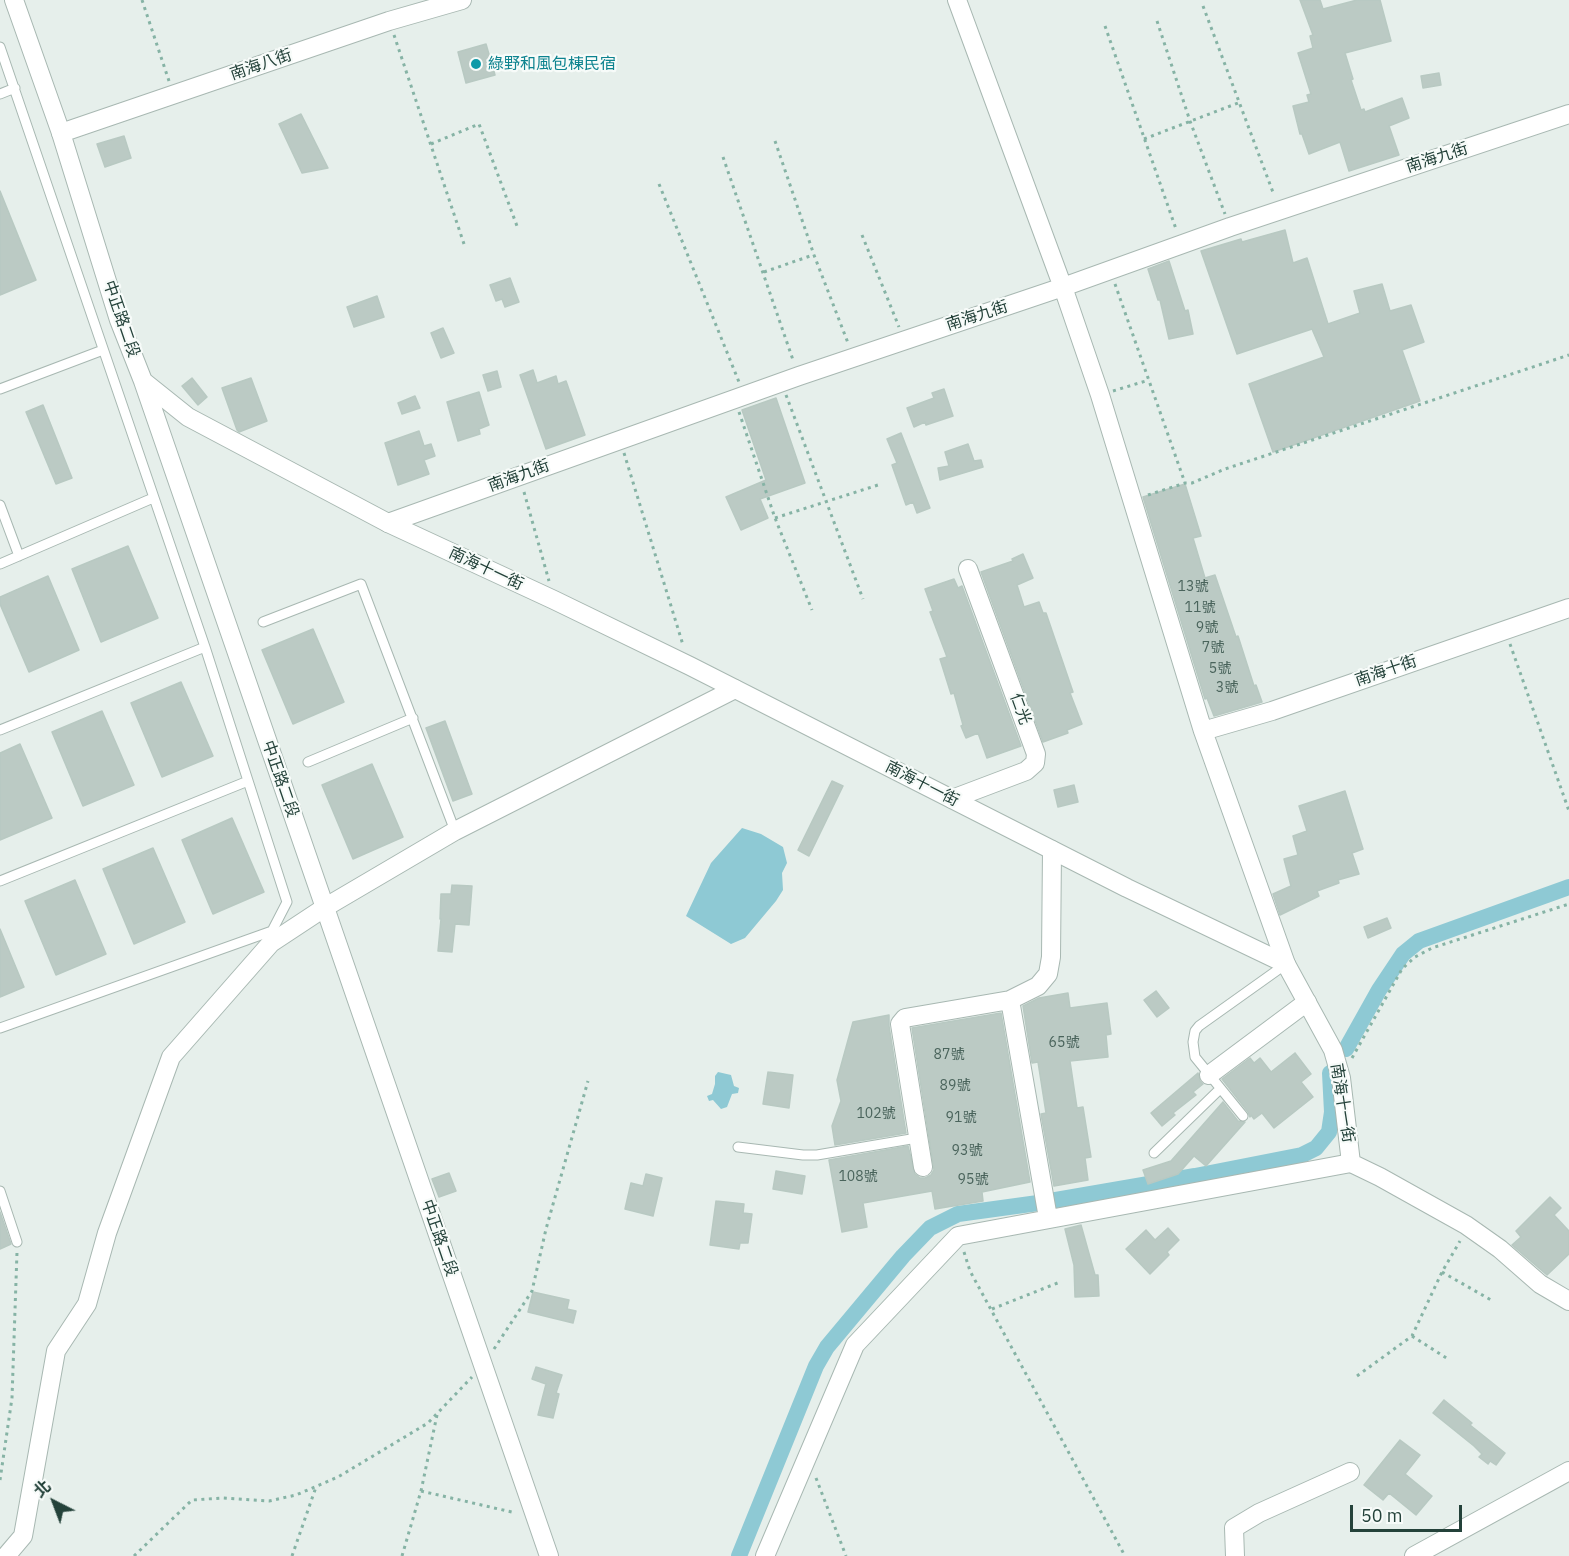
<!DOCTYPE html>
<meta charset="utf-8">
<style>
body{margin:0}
#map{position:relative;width:1569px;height:1556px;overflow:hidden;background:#e6efeb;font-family:"IBM Plex Sans","Noto Sans TC",sans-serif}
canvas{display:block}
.north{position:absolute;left:24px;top:1472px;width:60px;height:60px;-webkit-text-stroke:4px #f7fbf9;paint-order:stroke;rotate:318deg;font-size:16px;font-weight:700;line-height:24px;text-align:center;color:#24423a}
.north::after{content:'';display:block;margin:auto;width:21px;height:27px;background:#24423a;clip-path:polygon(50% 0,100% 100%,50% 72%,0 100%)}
.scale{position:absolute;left:1350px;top:1505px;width:112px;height:27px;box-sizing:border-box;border:3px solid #24423a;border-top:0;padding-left:8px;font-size:18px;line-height:21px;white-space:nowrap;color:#24423a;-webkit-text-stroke:4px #f7fbf9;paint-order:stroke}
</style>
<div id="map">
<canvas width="1569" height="1556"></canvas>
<div class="north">北</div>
<div class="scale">50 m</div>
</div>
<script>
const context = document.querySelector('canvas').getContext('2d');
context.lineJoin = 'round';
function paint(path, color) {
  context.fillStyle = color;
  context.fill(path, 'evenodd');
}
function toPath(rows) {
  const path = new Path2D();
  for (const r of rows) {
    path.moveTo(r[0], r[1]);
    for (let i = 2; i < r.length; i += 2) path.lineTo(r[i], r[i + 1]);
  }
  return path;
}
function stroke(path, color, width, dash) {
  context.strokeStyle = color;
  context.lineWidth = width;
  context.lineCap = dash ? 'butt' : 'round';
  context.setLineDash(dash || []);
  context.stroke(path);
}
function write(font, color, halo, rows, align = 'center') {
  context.font = font + ' "IBM Plex Sans","Noto Sans TC",sans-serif';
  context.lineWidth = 4.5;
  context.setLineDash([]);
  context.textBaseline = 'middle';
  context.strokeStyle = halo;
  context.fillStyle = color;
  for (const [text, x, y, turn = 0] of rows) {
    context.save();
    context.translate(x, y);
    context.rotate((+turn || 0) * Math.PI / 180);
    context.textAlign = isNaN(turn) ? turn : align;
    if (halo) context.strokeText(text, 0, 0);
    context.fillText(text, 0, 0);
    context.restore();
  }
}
paint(toPath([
 [742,828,761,834,783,847,787,863,782,873,783,890,776,901,745,938,731,944,686,916,711,863],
 [718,1072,731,1075,734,1086,739,1088,738,1093,732,1094,727,1107,721,1109,713,1100,709,1101,707,1096,712,1094,715,1084,715,1076]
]), '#8ec9d4');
stroke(toPath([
 [1346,1049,1379,990,1403,954,1419,941,1569,887],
 [1050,1201,1195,1176,1302,1155,1316,1148,1329,1132,1332,1112,1330,1073],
 [739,1556,816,1366,827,1347,903,1256,930,1228,958,1214,1038,1203]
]), '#8ec9d4', 16);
const building = toPath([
 [1300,0,1320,0,1323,9,1357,0,1380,0,1391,41,1345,53,1353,79,1351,80,1361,110,1364,109,1365,112,1402,98,1409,118,1389,126,1399,155,1349,171,1340,142,1309,154,1302,134,1300,134,1293,106,1309,102,1307,95,1311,94,1298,53,1313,48,1310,36,1313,35,1300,0],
 [486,44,495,75,466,83,458,52,486,44],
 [1439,73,1441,85,1423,88,1421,76,1439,73],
 [301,114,328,168,302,173,279,124,301,114],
 [124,136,131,158,105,167,97,144,124,136],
 [0,191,36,280,0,295,0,191],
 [1285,230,1293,263,1307,258,1328,324,1360,313,1354,291,1382,284,1390,311,1411,305,1424,342,1402,350,1420,401,1273,452,1249,384,1324,357,1312,329,1237,354,1201,251,1241,239,1242,242,1285,230],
 [1169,261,1185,311,1188,310,1193,334,1169,339,1160,300,1158,300,1148,269,1169,261],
 [510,278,519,302,505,307,502,299,496,301,490,285,510,278],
 [377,296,384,317,354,327,347,307,377,296],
 [443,328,454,353,441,358,431,333,443,328],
 [533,370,537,383,556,376,558,384,566,381,585,435,546,449,520,375,533,370],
 [497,371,501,387,488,391,483,375,497,371],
 [192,378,207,397,198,405,182,386,192,378],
 [251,378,267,421,239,432,237,430,222,388,251,378],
 [944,389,953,416,926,425,925,422,914,427,907,408,934,398,932,393,944,389],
 [479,392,489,425,479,429,480,434,458,441,447,402,479,392],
 [415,396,420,408,402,414,398,403,415,396],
 [776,398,805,483,760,499,768,518,741,530,726,497,766,480,742,410,776,398],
 [43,405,72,478,56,484,26,412,43,405],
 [419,431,424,446,431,444,435,456,424,460,429,474,398,485,385,443,419,431],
 [901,433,930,508,917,513,913,502,906,505,892,465,897,463,887,439,901,433],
 [968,444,974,461,981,460,983,467,940,480,938,468,949,466,945,452,968,444],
 [1185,484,1201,536,1193,538,1205,578,1215,575,1236,637,1238,636,1254,686,1256,685,1262,702,1214,716,1207,698,1205,699,1143,497,1185,484],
 [128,546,158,618,101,642,72,569,128,546],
 [1023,554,1033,578,1017,585,1024,607,1039,602,1043,613,1046,613,1073,692,1070,693,1082,724,1067,730,1068,733,1043,742,981,572,1013,561,1012,559,1023,554],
 [48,576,79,650,29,672,0,604,0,597,48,576],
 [954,579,958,588,962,586,1021,746,987,758,978,733,966,738,961,726,963,725,954,693,951,694,940,659,947,657,930,612,933,611,925,589,954,579],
 [313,629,344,702,293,724,262,650,313,629],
 [181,682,213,756,162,777,131,703,181,682],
 [102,711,134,785,83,806,52,732,102,711],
 [445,721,472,794,453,801,426,728,445,721],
 [20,744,52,818,0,840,0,753,20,744],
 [372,764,403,837,353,859,322,785,372,764],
 [832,781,843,786,809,856,798,850,832,781],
 [1074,785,1078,802,1058,807,1054,790,1074,785],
 [1345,791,1363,849,1352,853,1359,874,1338,880,1339,883,1317,891,1319,896,1280,915,1273,894,1291,886,1284,859,1298,855,1293,836,1307,831,1299,806,1345,791],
 [232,818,264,892,213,914,182,840,232,818],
 [153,848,185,922,134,944,103,869,153,848],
 [75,880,106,954,56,975,25,901,75,880],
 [452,885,472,886,469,925,455,924,452,952,438,951,441,919,440,919,441,894,451,894,452,885],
 [1387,918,1391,928,1368,938,1364,927,1387,918],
 [0,929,24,987,0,997,0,929],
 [1156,991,1169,1008,1157,1017,1144,1000,1156,991],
 [1068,993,1070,1008,1107,1003,1111,1034,1106,1035,1108,1057,1070,1061,1077,1108,1083,1107,1091,1157,1085,1158,1088,1180,1054,1186,1041,1114,1046,1113,1038,1062,1032,1063,1023,1006,1039,998,1068,993],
 [1001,1013,1030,1182,982,1192,983,1201,935,1209,932,1191,863,1203,867,1227,842,1232,829,1160,908,1146,915,1174,920,1178,925,1178,931,1175,934,1170,912,1028,1001,1013],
 [889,1015,889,1026,906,1133,835,1145,832,1126,841,1101,837,1080,853,1022,889,1015],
 [1295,1053,1311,1074,1301,1082,1313,1097,1274,1128,1262,1113,1254,1119,1251,1115,1250,1117,1248,1112,1222,1079,1250,1058,1254,1063,1260,1058,1271,1072,1295,1053],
 [768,1072,793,1075,789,1108,763,1104,768,1072],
 [1198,1073,1200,1081,1203,1084,1193,1092,1196,1095,1173,1113,1175,1115,1162,1126,1151,1113,1198,1073],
 [1223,1102,1238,1121,1245,1122,1206,1166,1194,1156,1178,1174,1148,1184,1143,1170,1171,1161,1223,1102],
 [776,1171,805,1176,802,1194,773,1189,776,1171],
 [449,1173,456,1191,439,1197,432,1179,449,1173],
 [646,1174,662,1178,653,1216,625,1209,631,1183,643,1186,646,1174],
 [1550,1197,1561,1208,1554,1215,1569,1231,1569,1254,1547,1275,1512,1245,1521,1237,1516,1231,1550,1197],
 [716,1201,744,1204,743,1213,752,1214,748,1243,740,1243,739,1249,710,1245,716,1201],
 [0,1212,11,1244,0,1249,0,1212],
 [1081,1225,1095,1275,1098,1275,1099,1296,1075,1297,1074,1265,1065,1229,1081,1225],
 [1168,1228,1179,1240,1167,1252,1169,1255,1150,1274,1126,1249,1146,1230,1155,1240,1168,1228],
 [533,1292,569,1300,567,1309,576,1311,573,1323,528,1312,533,1292],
 [536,1367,562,1375,556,1393,559,1394,553,1418,538,1415,546,1384,532,1379,536,1367],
 [1444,1400,1472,1423,1470,1425,1505,1453,1496,1465,1490,1461,1488,1464,1479,1457,1482,1454,1474,1446,1433,1413,1444,1400],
 [1400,1440,1420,1455,1405,1474,1432,1496,1416,1515,1389,1493,1383,1500,1364,1485,1400,1440]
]);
paint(building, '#bbcac4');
stroke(building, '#b8c9c2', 1.5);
const service = toPath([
 [0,47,205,647,0,730],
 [0,94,15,88],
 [0,389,103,350],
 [0,505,19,556],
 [0,564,153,498],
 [263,622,361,584,455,831],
 [308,762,413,718],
 [0,881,248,781],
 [0,1028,272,931,287,902,205,647],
 [1243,1116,1195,1057,1193,1042,1195,1031,1199,1026,1286,964],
 [738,1147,803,1155,817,1155,917,1138],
 [1154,1153,1220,1089],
 [0,1191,17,1242]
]);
const minor = toPath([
 [957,0,1065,293,1100,395,1203,731,1286,964],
 [61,133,389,21,462,0],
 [388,523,799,376,1063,287,1230,227,1569,114],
 [1203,731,1272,711,1569,608],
 [952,799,1026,771,1035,763,1036,754,968,569],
 [1010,1000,1048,1218],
 [1209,1075,1307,1002],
 [923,1167,900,1024,905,1018,1010,1000,1038,986,1048,974,1051,957,1052,850],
 [6,1556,23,1536,56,1351,87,1304,107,1233,171,1057,271,943,324,908,455,831,735,689],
 [765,1556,855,1345,958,1236,1351,1163],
 [1235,1556,1234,1528,1259,1513,1350,1472]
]);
const tertiary = toPath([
 [14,0,61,133,119,320,143,381,549,1556],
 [143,381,188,417,388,523,554,600,690,666,1127,888,1286,964,1333,1050,1341,1078,1351,1163,1380,1177,1466,1225,1500,1249,1540,1284,1569,1301],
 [1414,1556,1569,1471]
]);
stroke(service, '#a8b8b2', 11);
stroke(minor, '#a8b8b2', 20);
stroke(tertiary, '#a8b8b2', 20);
stroke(toPath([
 [142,0,169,81],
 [1203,6,1274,195],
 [1157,21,1190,121,1225,214],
 [1105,26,1176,229],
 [394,35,464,244],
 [1144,139,1238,103],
 [775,141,814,255,848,343],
 [431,144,479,124,517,226],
 [723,157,793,360],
 [659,184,739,382],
 [862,235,899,327],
 [764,272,813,255],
 [1115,284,1185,483],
 [1113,391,1149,380],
 [786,395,863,599],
 [739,412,775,518,812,610],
 [624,453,683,645],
 [524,492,549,581],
 [1148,495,1185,483,1192,483,1225,469,1569,355],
 [775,518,878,485],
 [1510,644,1569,811],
 [1352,1058,1402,969,1415,957,1432,948,1569,904],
 [964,1252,970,1271,1125,1556],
 [1442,1272,1491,1300],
 [992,1309,1060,1282],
 [1412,1336,1448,1359],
 [494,1349,532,1291,546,1229,588,1081],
 [1357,1376,1412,1336,1442,1272,1460,1241],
 [816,1478,846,1556],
 [0,1480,12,1398,17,1252],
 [421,1491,516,1513],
 [134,1556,192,1500,222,1498,269,1501,296,1495,338,1477,428,1423,472,1377],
 [292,1556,316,1487],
 [402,1556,421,1491,437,1415]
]), '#86b3a5', 3, [3, 4.5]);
stroke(service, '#fff', 9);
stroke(minor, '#fff', 18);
stroke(tertiary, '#fff', 18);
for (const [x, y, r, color] of [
 [476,64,6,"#0f9aa8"]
]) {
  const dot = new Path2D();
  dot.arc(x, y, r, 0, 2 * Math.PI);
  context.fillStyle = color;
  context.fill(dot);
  stroke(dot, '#f7fbf9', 2);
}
write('14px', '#4a645c', null, [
 ["13號",1193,587],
 ["11號",1200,608],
 ["9號",1207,628],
 ["7號",1213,648],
 ["5號",1220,669],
 ["3號",1227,688],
 ["65號",1064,1043],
 ["87號",949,1055],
 ["89號",955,1086],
 ["102號",876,1114],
 ["91號",961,1118],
 ["93號",967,1151],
 ["108號",858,1177],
 ["95號",973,1180]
]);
write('16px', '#0d838f', '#f7fbf9', [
 ["綠野和風包棟民宿",488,64]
], 'left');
write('16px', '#24423a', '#f7fbf9', [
 ["南海八街",261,65,-19],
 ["南海九街",1437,158,-18],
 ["南海九街",977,316,-18],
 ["中正路二段",121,319,71],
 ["南海九街",519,476,-20],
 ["南海十一街",486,569,25],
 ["南海十街",1386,671,-19],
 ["仁光",1020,709,70],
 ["中正路二段",280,779,71],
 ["南海十一街",922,784,27],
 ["南海十一街",1342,1103,81],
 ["中正路二段",439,1238,71]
]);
</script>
